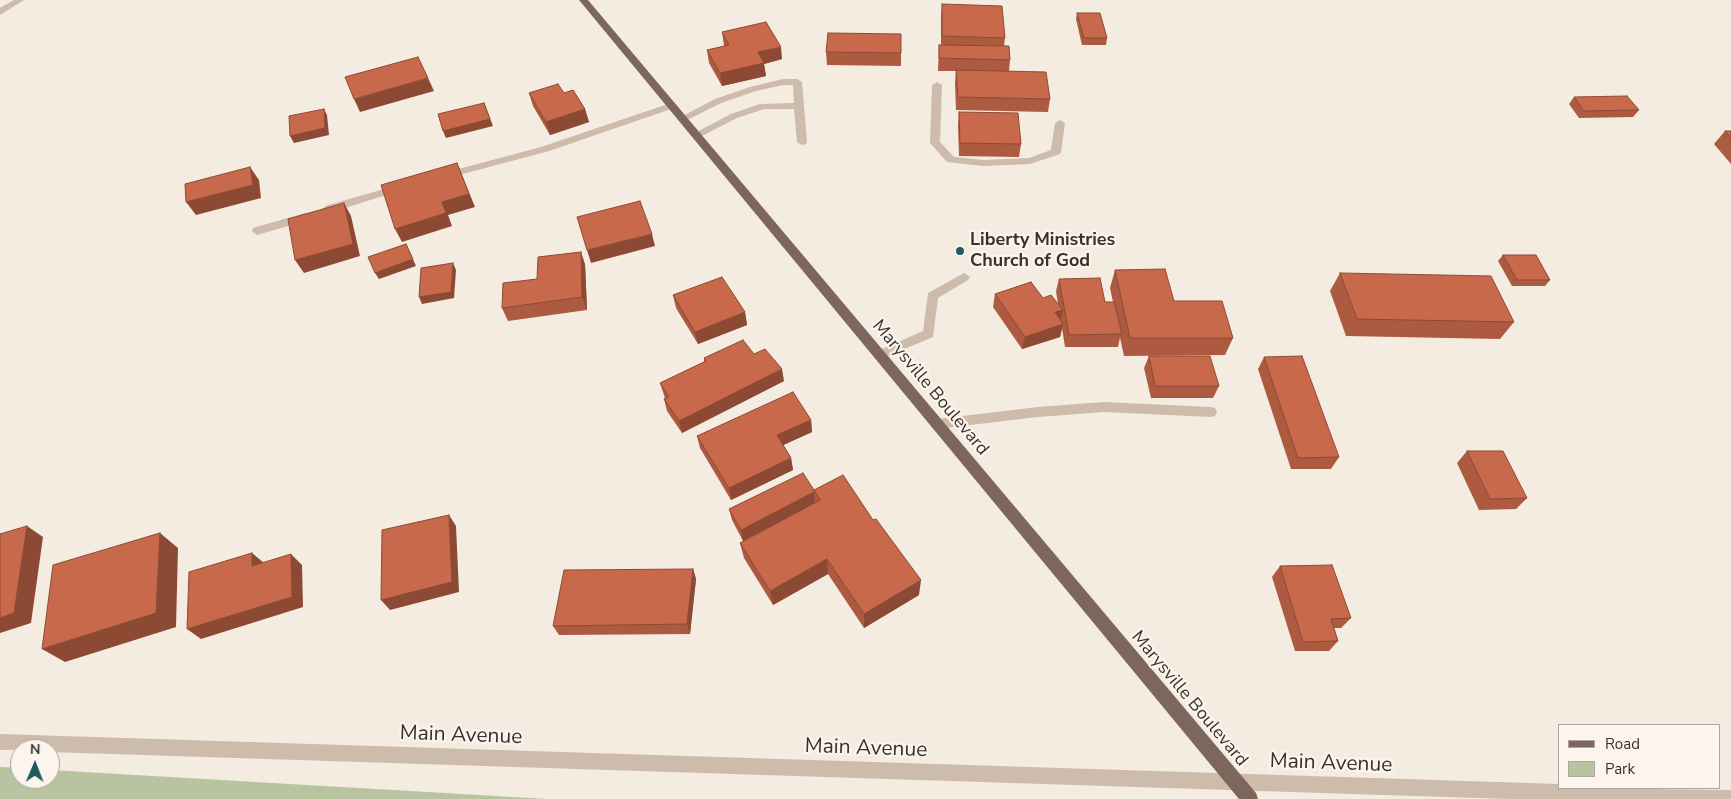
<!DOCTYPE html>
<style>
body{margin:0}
#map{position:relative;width:1731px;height:799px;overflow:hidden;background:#f4ebe1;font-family:"Nunito Sans",sans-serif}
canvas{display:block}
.legend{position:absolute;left:1558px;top:724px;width:162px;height:65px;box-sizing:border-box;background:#fbf5ee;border:1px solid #aea6a0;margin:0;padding:6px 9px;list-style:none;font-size:15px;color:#3b302b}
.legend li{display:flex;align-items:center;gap:10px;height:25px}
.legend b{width:25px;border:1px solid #aea6a0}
.north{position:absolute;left:10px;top:739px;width:50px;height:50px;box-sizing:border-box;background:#fbf5ee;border:1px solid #aea6a0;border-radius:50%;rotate:1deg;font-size:14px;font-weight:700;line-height:20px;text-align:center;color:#3b302b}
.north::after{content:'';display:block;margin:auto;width:18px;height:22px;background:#1f5a5e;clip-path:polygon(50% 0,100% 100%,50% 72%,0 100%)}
</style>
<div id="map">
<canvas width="1731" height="799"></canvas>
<ul class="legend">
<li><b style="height:6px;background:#7d675c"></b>Road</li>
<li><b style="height:14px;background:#b8c4a0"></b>Park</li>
</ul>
<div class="north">N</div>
</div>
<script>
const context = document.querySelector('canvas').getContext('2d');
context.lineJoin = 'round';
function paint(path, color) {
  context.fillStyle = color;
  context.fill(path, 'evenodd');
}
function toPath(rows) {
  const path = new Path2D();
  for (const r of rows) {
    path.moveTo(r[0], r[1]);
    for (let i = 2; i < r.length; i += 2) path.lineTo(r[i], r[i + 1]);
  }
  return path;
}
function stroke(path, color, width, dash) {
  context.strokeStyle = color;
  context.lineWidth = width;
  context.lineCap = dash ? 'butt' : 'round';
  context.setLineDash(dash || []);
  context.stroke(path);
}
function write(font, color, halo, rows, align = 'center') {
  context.font = font + ' "Nunito Sans",sans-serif';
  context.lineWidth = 4.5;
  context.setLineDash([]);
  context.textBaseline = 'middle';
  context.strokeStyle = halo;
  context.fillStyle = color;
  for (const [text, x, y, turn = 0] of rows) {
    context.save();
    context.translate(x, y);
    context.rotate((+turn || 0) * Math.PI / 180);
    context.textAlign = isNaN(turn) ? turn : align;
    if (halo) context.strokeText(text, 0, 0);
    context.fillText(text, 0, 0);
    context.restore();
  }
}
paint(toPath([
 [0,767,20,768,20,779,50,779,50,770,547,799,0,799]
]), '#b8c4a0');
paint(toPath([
 [14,0,24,0,0,15,0,8,14,0],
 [783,79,797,79,802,82,807,142,806,144,802,145,797,142,794,109,764,109,737,118,700,137,696,138,691,135,731,114,760,104,794,103,793,85,783,85,756,91,721,103,685,121,682,122,677,119,715,99,750,87,783,79],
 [937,82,942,85,940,142,954,157,983,160,1029,158,1051,150,1055,123,1060,120,1065,123,1061,152,1060,154,1030,164,983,166,947,162,930,143,932,85,937,82],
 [671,103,676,106,674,108,549,151,444,179,439,176,440,174,541,147,671,103],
 [398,185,402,186,403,188,402,190,329,213,324,209,325,206,398,185],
 [305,213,309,214,310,217,309,220,257,235,252,231,253,228,305,213],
 [964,273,970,277,968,280,938,298,933,337,883,358,875,358,873,355,875,352,923,331,928,293,964,273],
 [1104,402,1211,407,1215,408,1217,412,1215,416,1211,417,1104,412,1038,417,937,429,932,428,931,424,932,420,937,419,1038,407,1104,402],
 [0,734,1560,784,1560,788,1731,790,1731,799,1509,799,50,752,50,749,0,750,0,734]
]), '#cdbbac');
paint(toPath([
 [579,0,588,0,1256,793,1258,799,1239,799,579,0]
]), '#7d675c');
paint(toPath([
 [942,4,1005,38,1004,46,1010,60,1009,71,1050,99,1048,112,956,110,955,83,956,71,938,71,939,45,941,45,941,17],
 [1077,13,1107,38,1106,45,1082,45,1076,19],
 [722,32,782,59,764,64,766,76,722,86,709,63,707,50,724,46],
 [901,34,901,66,827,65,826,52],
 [529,93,585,109,589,122,550,135,533,106],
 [1574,97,1639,110,1633,117,1579,118,1569,104],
 [959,112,1021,144,1019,157,959,156,958,125],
 [1725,131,1731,131,1731,164,1714,144],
 [1503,255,1550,280,1545,286,1512,286,1498,261],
 [585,264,587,310,508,321,502,308,537,279],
 [1115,270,1174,301,1233,338,1225,355,1124,356,1120,338,1118,347,1065,347,1062,328,1060,337,1022,349,993,307,995,294,1043,298,1058,304,1056,291,1059,279,1105,302,1113,302,1110,288],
 [1340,273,1514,322,1500,339,1346,336,1330,291],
 [673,295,745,312,747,325,698,344,676,308],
 [754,354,784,381,682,433,667,411,664,399,665,398,660,383,704,362,704,358],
 [1149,356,1219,386,1213,398,1151,398,1144,368],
 [1264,357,1339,457,1331,469,1291,469,1258,369],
 [811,420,812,432,783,445,791,458,793,470,731,500,700,448,697,436],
 [1467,451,1527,498,1516,509,1479,510,1457,463],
 [814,490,919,595,864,628,828,574,773,605,744,558,740,543,769,527,743,541,732,520,729,509],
 [1280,566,1351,618,1341,628,1334,628,1338,641,1329,651,1295,651,1272,577],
 [693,569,696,579,690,634,559,635,553,626]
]), '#ac5a40');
paint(toPath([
 [781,47,782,59,764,64,766,76,722,86,720,73,758,52],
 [428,78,434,91,360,112,354,99],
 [484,103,493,126,446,138,443,131],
 [324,109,327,115,329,135,294,143,290,136],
 [585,109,589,122,550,135,546,122],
 [457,163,475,207,448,215,452,226,402,242,395,229,442,202],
 [250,167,259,180,261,198,196,215,186,202],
 [344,203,351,216,360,256,304,273,295,260],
 [652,234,655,246,591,263,587,250],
 [406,244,416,266,379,279,375,273],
 [581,252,585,264,587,310,582,297],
 [453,263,456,270,454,298,422,304,419,297],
 [1063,310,1060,323,1055,312],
 [745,312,747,325,698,344,695,332],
 [1063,324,1060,337,1022,349,1025,337],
 [782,369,784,381,682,433,679,421],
 [811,420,812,432,779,447,777,435],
 [791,458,793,470,731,500,729,488],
 [814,492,815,503,743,541,741,530],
 [449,515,456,526,459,592,390,610,381,600],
 [27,526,43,537,31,623,0,633,0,618],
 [160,533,178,548,176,627,65,662,42,649],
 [252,553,264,563,252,566],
 [291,554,302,565,303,607,201,639,187,629],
 [827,559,828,574,773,605,770,591],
 [693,569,696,579,690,634,687,624],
 [921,580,919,595,864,628,864,614]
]), '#8c4a34');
const building = toPath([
 [942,4,1002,6,1005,38,942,36,942,4],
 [1077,13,1100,13,1107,38,1084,38,1077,13],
 [766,22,781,47,758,52,764,63,720,73,707,50,729,45,722,32,766,22],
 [828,33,901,34,901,53,826,52,828,33],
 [939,45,1009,46,1010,60,939,58,939,45],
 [418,57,428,78,354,99,345,77,418,57],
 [956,70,1046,72,1050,99,958,97,956,70],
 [558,84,564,93,573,90,585,109,546,122,529,93,558,84],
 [1627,96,1639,110,1584,111,1574,97,1627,96],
 [484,103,490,119,443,131,438,114,484,103],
 [324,109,325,128,290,136,289,116,324,109],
 [959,112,1018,113,1021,144,960,143,959,112],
 [1725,131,1731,131,1731,138,1725,131],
 [457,163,469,194,442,202,446,213,395,229,381,185,457,163],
 [250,167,253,185,186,202,185,184,250,167],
 [640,201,652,234,587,250,577,217,640,201],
 [344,203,353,244,295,260,288,219,344,203],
 [406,244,413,259,375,273,368,257,406,244],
 [581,252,582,297,502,308,503,283,537,279,538,257,581,252],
 [1503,255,1536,255,1550,280,1517,280,1503,255],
 [453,263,451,292,419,297,421,268,453,263],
 [1165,269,1174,301,1222,301,1233,338,1130,338,1115,270,1165,269],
 [1340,273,1491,276,1514,322,1357,319,1340,273],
 [722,277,745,312,695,332,673,295,722,277],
 [1100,278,1105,302,1114,302,1122,334,1069,335,1059,279,1100,278],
 [1031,282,1043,298,1051,295,1063,310,1055,312,1063,324,1025,337,995,294,1031,282],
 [743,340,754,354,765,349,782,369,679,421,664,399,669,397,660,383,706,361,704,358,743,340],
 [1149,356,1210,356,1219,386,1155,386,1149,356],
 [1302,356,1339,457,1298,458,1264,357,1302,356],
 [793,392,811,420,777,435,791,458,729,488,697,436,793,392],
 [1467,451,1503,451,1527,498,1490,499,1467,451],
 [803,473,814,490,814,492,741,530,729,509,803,473],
 [843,475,873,520,876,519,921,580,864,614,827,559,770,591,740,543,820,500,814,490,843,475],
 [449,515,452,582,381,600,382,530,449,515],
 [27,526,14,613,0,618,0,534,27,526],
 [160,533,156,613,42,649,53,565,160,533],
 [252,553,252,566,291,554,292,597,187,629,189,572,252,553],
 [1332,565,1351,618,1331,619,1338,641,1303,642,1280,566,1332,565],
 [693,569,687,624,553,626,564,570,693,569]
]);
paint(building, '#c8694b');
stroke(building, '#8c4a34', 1);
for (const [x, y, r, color] of [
 [960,251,5,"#1f5a5e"]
]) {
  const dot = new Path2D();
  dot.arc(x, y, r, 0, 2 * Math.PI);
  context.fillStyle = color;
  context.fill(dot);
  stroke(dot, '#fbf5ee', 2);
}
write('bold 18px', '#3b302b', '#fbf5ee', [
 ["Liberty Ministries",970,241],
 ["Church of God",970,262]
], 'left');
write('18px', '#3b302b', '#fbf5ee', [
 ["Marysville Boulevard",930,388,50],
 ["Marysville Boulevard",1189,699,50]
]);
write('21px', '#3b302b', '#fbf5ee', [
 ["Main Avenue",461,736,2],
 ["Main Avenue",866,749,2],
 ["Main Avenue",1331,764,2]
]);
</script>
